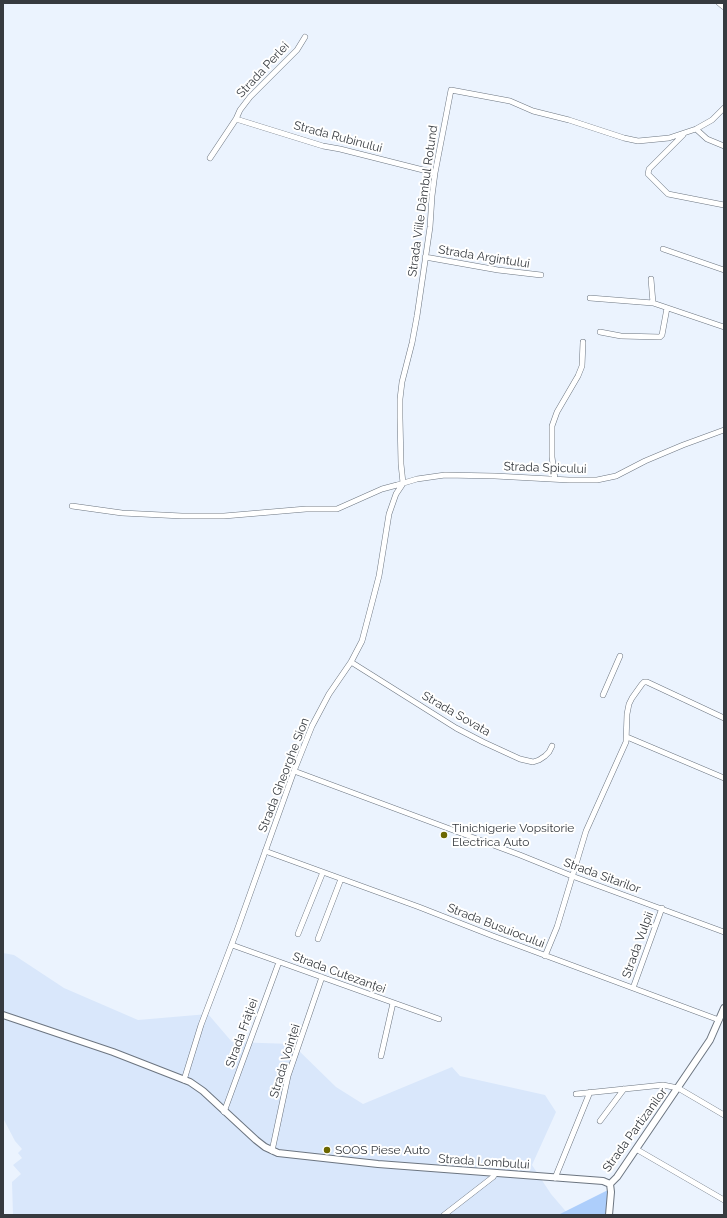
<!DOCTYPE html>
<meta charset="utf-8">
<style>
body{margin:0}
#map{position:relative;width:727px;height:1218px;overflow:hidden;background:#ebf3fe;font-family:Raleway,sans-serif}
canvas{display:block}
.frame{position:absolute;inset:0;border:4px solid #363a3f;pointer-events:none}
</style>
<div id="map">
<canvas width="727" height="1218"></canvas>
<div class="frame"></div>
</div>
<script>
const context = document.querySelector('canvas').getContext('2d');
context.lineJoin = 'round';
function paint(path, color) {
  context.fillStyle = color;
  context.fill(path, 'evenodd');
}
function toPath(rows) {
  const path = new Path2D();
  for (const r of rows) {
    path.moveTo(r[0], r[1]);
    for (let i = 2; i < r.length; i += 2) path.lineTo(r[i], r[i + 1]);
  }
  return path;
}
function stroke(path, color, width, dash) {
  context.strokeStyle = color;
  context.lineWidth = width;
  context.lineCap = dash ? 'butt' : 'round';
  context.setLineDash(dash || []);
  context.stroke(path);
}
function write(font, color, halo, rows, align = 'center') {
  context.font = font + ' Raleway,sans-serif';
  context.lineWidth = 4;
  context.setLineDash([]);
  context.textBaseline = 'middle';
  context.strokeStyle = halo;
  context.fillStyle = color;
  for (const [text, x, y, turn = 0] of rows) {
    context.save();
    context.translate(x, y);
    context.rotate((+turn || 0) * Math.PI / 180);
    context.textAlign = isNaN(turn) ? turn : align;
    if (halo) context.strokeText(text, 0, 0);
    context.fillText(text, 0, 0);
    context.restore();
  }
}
paint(toPath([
 [3,953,14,955,64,988,138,1020,208,1014,232,1042,292,1044,336,1087,363,1104,452,1067,460,1076,545,1095,556,1112,532,1165,551,1194,569,1215,13,1215,12,1182,21,1174,13,1165,22,1158,18,1153,22,1149,15,1141,3,1118]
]), '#d9e7fb');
paint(toPath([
 [610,1189,606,1215,558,1215]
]), '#adcefb');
const minor = toPath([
 [719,3,724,7],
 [236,119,323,146,340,149,435,173],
 [696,129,707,139,724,146],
 [683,135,649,169,648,174,668,194,724,205],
 [210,158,236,119,240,110,250,97,297,50,305,37],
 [663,249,724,270],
 [425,257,498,270,541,275],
 [651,279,653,303],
 [590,298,653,303,724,327],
 [600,332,621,336,660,337,662,335,667,308],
 [555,479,552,457,552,426,557,412,578,376,582,366,583,342],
 [403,483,401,464,400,418,400,399,402,382,412,343,417,316,430,227,432,196,435,173,451,90,510,101,533,111,569,120,624,138,638,141,669,138,696,129,712,120,724,108],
 [72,506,122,513,182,516,224,516,306,509,337,509,382,489,397,485,417,479,445,475,495,476,569,480,597,480,616,476,645,461,683,445,724,430],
 [351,662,456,728,483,742,520,759,533,762,539,760,545,756,549,752,552,746],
 [603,695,620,656],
 [627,737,724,778],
 [294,771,520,855,572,876,724,932],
 [265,851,419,907,493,936,719,1020],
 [298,934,323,872],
 [318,939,341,879],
 [232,945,439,1019],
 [545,956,557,927,586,831,626,742,627,714,629,704,632,698,642,684,644,682,647,682,724,718],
 [633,988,662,908],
 [381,1056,393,1003],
 [184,1080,201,1025,236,933,294,771,312,726,329,694,351,662,362,641,379,576,389,514,396,494,402,485],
 [576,1094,663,1085,678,1088,724,1115],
 [224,1112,279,962],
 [600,1121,624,1089],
 [636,1149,724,1200],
 [272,1151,288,1076,322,977],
 [555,1178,590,1092],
 [444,1215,493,1177,495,1174]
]);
const tertiary = toPath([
 [3,1015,113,1052,190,1082,203,1091,256,1140,265,1147,278,1153,378,1164,603,1181,610,1184],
 [610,1184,617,1177,710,1040,724,1008],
 [609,1215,611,1192,610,1184]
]);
stroke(minor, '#6c7580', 6);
stroke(tertiary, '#6c7580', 8);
stroke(minor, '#fff', 5);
stroke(tertiary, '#fff', 6);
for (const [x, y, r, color] of [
 [444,835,4,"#6c6700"],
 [327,1150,4,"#6c6700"]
]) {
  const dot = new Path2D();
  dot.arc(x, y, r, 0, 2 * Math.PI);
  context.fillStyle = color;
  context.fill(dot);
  stroke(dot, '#fff', 1.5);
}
write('12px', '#363a3f', '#fff', [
 ["Strada Perlei",263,70,-47],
 ["Strada Rubinului",338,137,15],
 ["Strada Viile Dâmbul Rotund",423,201,-82],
 ["Strada Argintului",484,257,9],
 ["Strada Spicului",545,468,2],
 ["Strada Sovata",456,714,30],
 ["Strada Gheorghe Sion",284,775,-69],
 ["Strada Sitarilor",602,876,20],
 ["Strada Busuiocului",496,926,21],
 ["Strada Vulpii",638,945,-70],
 ["Strada Cutezanței",339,973,20],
 ["Strada Frăției",242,1033,-70],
 ["Strada Voinței",285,1061,-73],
 ["Strada Partizanilor",635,1130,-54],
 ["Strada Lombului",484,1162,4]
]);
write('12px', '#363a3f', '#fff', [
 ["Tinichigerie Vopsitorie",452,828],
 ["Electrica Auto",452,842],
 ["SOOS Piese Auto",335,1150]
], 'left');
</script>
